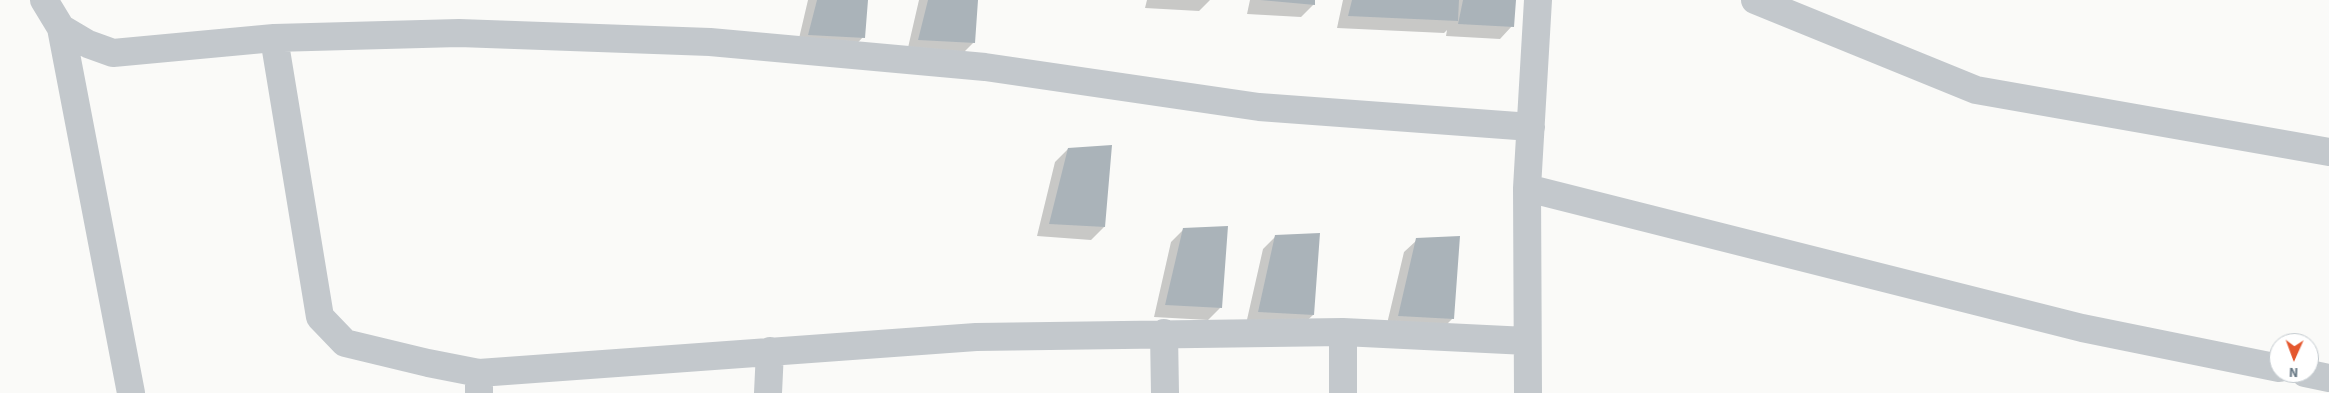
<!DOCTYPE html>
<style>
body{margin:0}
#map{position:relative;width:2329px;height:393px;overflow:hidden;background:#fafaf8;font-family:"Source Sans 3",sans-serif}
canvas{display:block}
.north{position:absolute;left:2269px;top:333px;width:50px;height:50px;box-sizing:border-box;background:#fff;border:1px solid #c1c8cd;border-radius:50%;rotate:182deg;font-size:14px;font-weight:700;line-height:20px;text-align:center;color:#657683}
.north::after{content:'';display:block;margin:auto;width:18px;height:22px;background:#e4572e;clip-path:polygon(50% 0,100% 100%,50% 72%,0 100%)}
</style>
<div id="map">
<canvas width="2329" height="393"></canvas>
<div class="north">N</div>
</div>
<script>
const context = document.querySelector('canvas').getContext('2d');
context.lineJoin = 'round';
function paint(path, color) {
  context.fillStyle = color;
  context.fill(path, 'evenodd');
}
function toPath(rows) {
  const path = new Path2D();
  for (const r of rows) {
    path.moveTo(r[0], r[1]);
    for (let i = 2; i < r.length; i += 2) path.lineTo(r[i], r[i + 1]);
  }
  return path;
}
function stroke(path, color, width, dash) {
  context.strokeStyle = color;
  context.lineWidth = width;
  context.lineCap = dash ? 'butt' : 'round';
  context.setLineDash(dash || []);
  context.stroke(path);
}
paint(toPath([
 [808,0,866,0,863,37,851,50,797,47],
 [919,0,977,0,974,42,961,55,907,52],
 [1147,0,1210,0,1199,11,1145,8],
 [1250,0,1314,0,1314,4,1301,17,1247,14],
 [1343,0,1515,0,1512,26,1500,39,1446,36,1447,30,1444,33,1337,28],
 [1068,149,1104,227,1091,240,1037,236,1055,162],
 [1184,229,1220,308,1208,320,1154,317,1171,242],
 [1276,236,1313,315,1300,327,1246,324,1263,249],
 [1417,240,1453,318,1440,331,1386,328,1404,252]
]), '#0003');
paint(toPath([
 [817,0,868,0,865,38,808,35],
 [928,0,978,0,975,43,918,40],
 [1260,0,1315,0,1315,5],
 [1352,0,1459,0,1458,21,1348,16],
 [1463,0,1516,0,1514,27,1458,24],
 [1112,145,1105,227,1049,224,1068,148],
 [1228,226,1222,308,1165,305,1183,228],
 [1320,233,1314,315,1258,312,1275,235],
 [1460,236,1454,319,1398,316,1416,238]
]), '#aab3b9');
stroke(toPath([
 [44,0,61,28,88,44,113,53,274,38,320,317,345,343,428,363,479,373,479,393],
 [1755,0,1976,90,2329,152],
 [61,28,131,393],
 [274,38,459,33,710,42,985,67,1259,107,1531,127],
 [1527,188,2082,328,2279,368],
 [1343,332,1343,393],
 [1164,333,1165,393],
 [479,373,976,337,1343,332,1527,341],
 [2305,373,2329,378],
 [768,393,770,351],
 [1528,393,1527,188,1538,0]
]), '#c3c8cc', 28);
</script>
